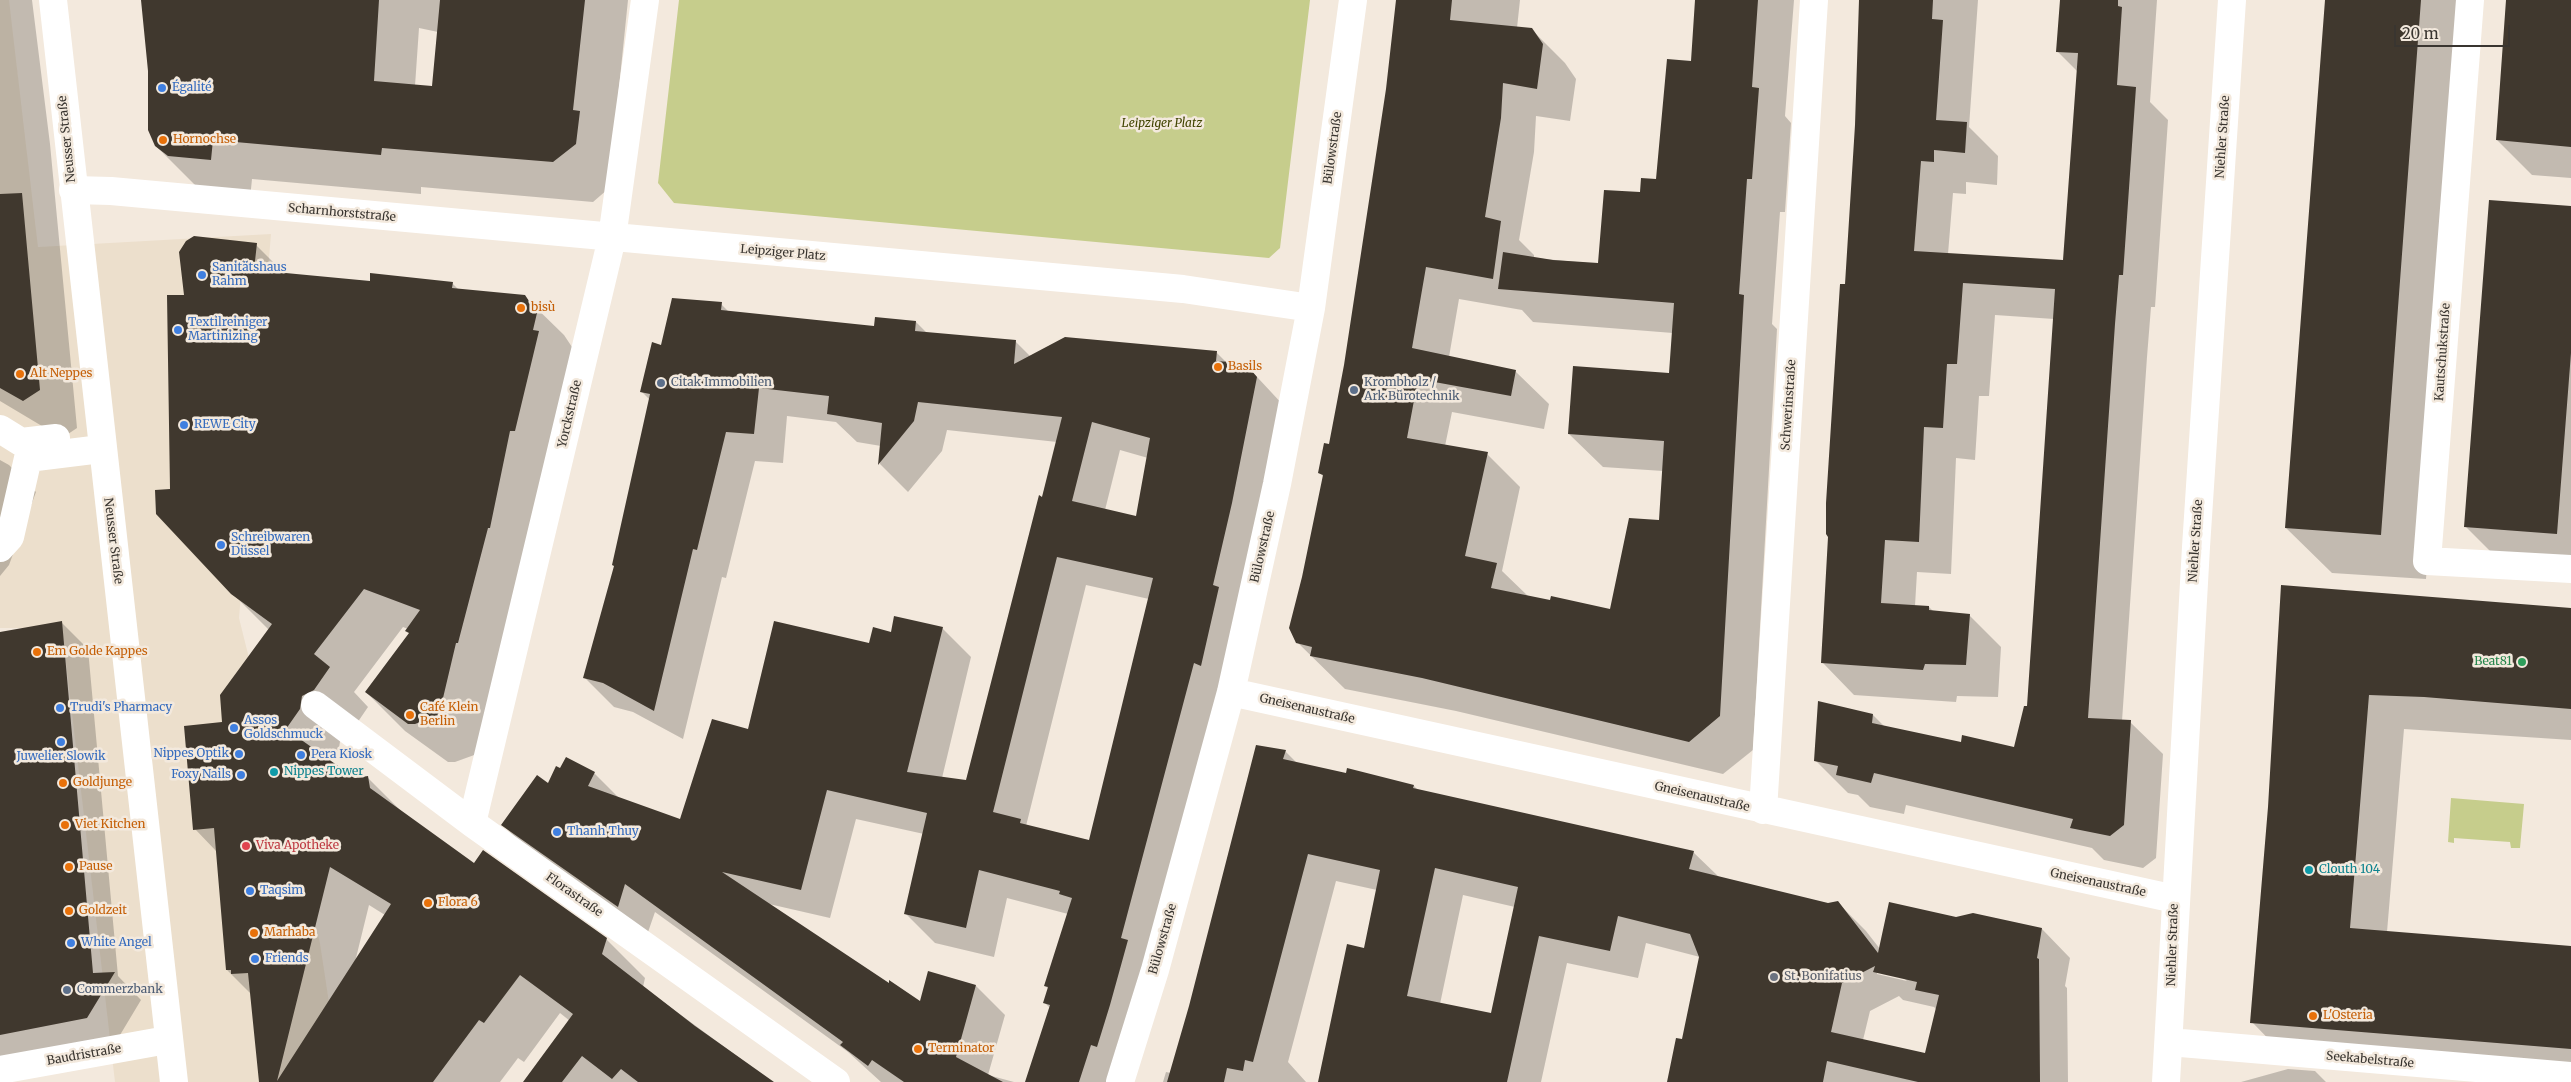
<!DOCTYPE html>
<meta charset="utf-8">
<style>
body{margin:0}
#map{position:relative;width:2571px;height:1082px;overflow:hidden;background:#f3e9dd;font-family:Merriweather,serif}
canvas{display:block}
.scale{position:absolute;left:2394px;top:25px;width:116px;height:22px;box-sizing:border-box;border:2px solid #393530;border-top:0;padding-left:6px;font-size:15px;line-height:18px;white-space:nowrap;color:#393530;-webkit-text-stroke:4px #f3e9dd;paint-order:stroke}
</style>
<div id="map">
<canvas width="2571" height="1082"></canvas>
<div class="scale">20 m</div>
</div>
<script>
const context = document.querySelector('canvas').getContext('2d');
context.lineJoin = 'round';
function paint(path, color) {
  context.fillStyle = color;
  context.fill(path, 'evenodd');
}
function toPath(rows) {
  const path = new Path2D();
  for (const r of rows) {
    path.moveTo(r[0], r[1]);
    for (let i = 2; i < r.length; i += 2) path.lineTo(r[i], r[i + 1]);
  }
  return path;
}
function stroke(path, color, width, dash) {
  context.strokeStyle = color;
  context.lineWidth = width;
  context.lineCap = dash ? 'butt' : 'round';
  context.setLineDash(dash || []);
  context.stroke(path);
}
function write(font, color, halo, rows, align = 'center') {
  context.font = font + ' Merriweather,serif';
  context.lineWidth = 5;
  context.setLineDash([]);
  context.textBaseline = 'middle';
  context.strokeStyle = halo;
  context.fillStyle = color;
  for (const [text, x, y, turn = 0] of rows) {
    context.save();
    context.translate(x, y);
    context.rotate((+turn || 0) * Math.PI / 180);
    context.textAlign = isNaN(turn) ? turn : align;
    if (halo) context.strokeText(text, 0, 0);
    context.fillText(text, 0, 0);
    context.restore();
  }
}
paint(toPath([
 [0,0,9,0,38,247,271,234,239,618,320,943,341,1082,115,1082,62,628,0,628]
]), '#ecdfcc');
paint(toPath([
 [679,0,1310,0,1280,248,1269,258,674,203,658,183],
 [2451,798,2524,804,2520,848,2511,848,2510,842,2454,838,2454,843,2448,842]
]), '#c6cd8c');
paint(toPath([
 [0,0,32,0,50,144,77,428,62,438,0,401],
 [142,0,628,0,613,146,615,183,593,202,421,187,421,194,252,179,250,199,196,186,156,146],
 [419,28,438,32,433,87,415,86],
 [1397,0,1520,0,1517,28,1531,29,1565,63,1576,79,1570,121,1536,116,1534,152,1519,240,1534,255,1534,258,1599,264,1641,194,1658,181,1692,62,1696,0,1794,0,1785,116,1791,123,1785,212,1780,212,1772,324,1777,329,1753,750,1723,774,1456,711,1345,689,1297,642,1304,577,1324,477,1320,473,1330,445,1345,365,1387,89],
 [1459,299,1522,310,1533,322,1673,333,1670,374,1569,434,1603,467,1663,471,1660,521,1611,611,1529,597,1502,571,1520,487,1487,454,1445,446,1452,412,1544,429,1549,404,1515,371,1449,357],
 [1860,0,1978,0,1969,127,1998,156,1997,185,1966,182,1966,194,1953,193,1948,254,2065,261,2078,72,2057,51,2061,0,2157,0,2150,102,2168,120,2155,307,2151,307,2147,357,2122,721,2130,722,2163,754,2156,858,2143,868,2104,860,2092,848,1906,805,1904,814,1870,807,1858,795,1848,793,1815,760,1873,715,1885,727,1961,743,2015,748,2028,708,2054,319,1995,315,1989,396,1979,396,1975,460,1956,458,1951,574,1917,572,1915,606,1929,607,1934,612,1969,615,2001,647,1998,697,1957,696,1956,702,1854,695,1822,662,1856,125],
 [2326,0,2469,0,2426,579,2332,573,2286,528],
 [2508,0,2571,0,2571,178,2532,175,2497,140],
 [2571,208,2571,567,2500,561,2465,526],
 [256,245,286,275,371,283,452,283,459,290,524,296,564,335,576,353,477,754,455,762,448,762,405,731,366,692,410,634,408,629,403,627,354,692,368,707,353,729,341,735,339,748,330,762,355,779,368,778,406,816,474,865,606,939,645,978,643,987,772,1082,525,1082,570,1021,560,1013,524,1062,518,1058,500,1082,260,1082,251,994,227,970,217,852,195,829,224,724,269,630,232,593,172,491,185,296],
 [369,905,385,915,355,962],
 [721,304,730,313,875,328,916,322,927,333,1016,342,1030,356,1216,352,1227,363,1245,364,1285,407,1261,533,1117,1082,1027,1082,1050,1008,1045,1003,1049,989,1045,986,1068,914,1007,898,994,957,935,943,906,914,924,834,856,819,830,918,769,904,889,985,921,1002,976,986,1005,1015,988,1075,1014,1082,881,1082,848,1052,655,912,647,935,532,854,503,825,548,785,594,773,619,798,681,820,749,730,870,645,892,633,942,628,971,657,942,778,966,781,1057,442,947,430,942,451,908,492,880,464,881,446,857,442,836,422,787,416,783,463,755,461,726,578,722,577,683,739,633,712,614,707,585,678,615,567,650,400,642,392,662,347],
 [1120,450,1148,458,1137,518,1105,510],
 [1086,585,1149,599,1090,841,1026,826],
 [0,460,9,465,36,492,9,565,0,576],
 [2282,586,2571,610,2571,740,2404,729,2387,932,2571,947,2571,1080,2286,1057,2252,1022,2269,807],
 [61,622,88,649,118,976,141,1000,114,1045,0,1066,0,633],
 [1285,751,1298,764,1347,774,1348,770,1414,786,1419,791,1693,852,1719,877,1828,904,1838,903,1866,931,1880,949,1956,919,2042,929,2070,958,2065,986,2067,988,2068,1082,1668,1082,1683,1040,1700,957,1646,943,1638,978,1567,963,1541,1082,1319,1082,1365,949,1377,890,1336,881,1288,1062,1306,1082,1163,1082,1166,1072,1171,1073],
 [1463,895,1515,907,1492,1015,1440,1004],
 [1877,971,1904,978,1907,981,1877,974],
 [1899,996,1903,1000,1934,1007,1937,1010,1926,1055,1863,1040,1870,1011],
 [2288,1069,2315,1071,2326,1082,2241,1082]
]), '#0003');
paint(toPath([
 [141,0,379,0,374,81,432,86,440,0,585,0,573,110,580,111,576,144,553,162,382,148,381,155,213,140,211,160,168,156,155,146,148,130,148,71],
 [1396,0,1452,0,1450,20,1532,28,1543,44,1537,89,1503,83,1501,118,1485,217,1501,221,1493,279,1426,267,1412,348,1516,370,1511,396,1418,379,1407,438,1488,452,1465,556,1497,563,1491,588,1550,600,1551,596,1610,609,1629,518,1659,520,1664,441,1568,434,1573,366,1669,373,1674,303,1498,289,1503,252,1553,260,1598,263,1604,190,1640,192,1641,178,1656,179,1667,59,1691,61,1695,0,1758,0,1752,87,1759,88,1752,179,1747,179,1739,294,1744,295,1720,716,1689,742,1422,678,1310,656,1312,647,1296,643,1289,628,1302,577,1323,475,1318,473,1324,443,1329,444,1344,365,1386,89],
 [1859,0,1933,0,1932,19,1943,20,1936,120,1967,122,1965,153,1934,150,1934,162,1921,161,1914,251,2063,260,2078,53,2056,52,2060,0,2118,0,2118,6,2122,7,2117,85,2136,87,2123,275,2119,275,2115,324,2088,718,2131,720,2124,825,2110,836,2070,828,2073,819,1874,773,1871,783,1836,775,1838,766,1814,761,1818,701,1873,714,1872,723,1961,742,1962,735,2014,747,2024,706,2027,706,2055,289,1963,283,1957,364,1947,364,1943,428,1924,427,1919,542,1885,540,1881,603,1929,606,1929,610,1970,614,1966,665,1925,664,1923,670,1821,663,1828,537,1826,534,1826,503,1840,284,1845,284,1855,125],
 [2325,0,2421,0,2381,535,2285,528],
 [2506,0,2571,0,2571,147,2496,140],
 [22,193,40,390,23,401,0,388,0,194],
 [2489,200,2571,206,2571,353,2557,534,2464,527],
 [194,236,257,243,254,270,370,281,370,273,453,282,452,288,525,295,537,313,533,330,539,331,515,431,510,431,490,528,488,528,458,643,456,643,439,715,415,724,408,724,365,692,409,633,405,631,420,610,364,589,314,654,330,667,314,690,302,696,300,709,286,729,355,778,368,776,370,788,474,863,483,850,607,938,602,954,695,1026,774,1082,638,1082,621,1069,612,1079,582,1056,562,1082,523,1082,573,1014,520,975,484,1023,479,1020,433,1082,259,1082,248,973,231,974,231,970,226,970,214,828,193,830,184,726,222,722,220,695,272,624,231,594,156,514,155,490,170,489,167,295,184,295,179,252,186,241],
 [330,867,391,904,277,1081],
 [672,298,722,302,721,310,874,326,875,317,916,321,915,331,1016,340,1014,364,1065,337,1217,351,1216,361,1245,363,1257,377,1232,503,1213,585,1219,587,1201,666,1194,663,1121,938,1128,940,1110,1005,1097,1047,1091,1045,1079,1082,1025,1082,1050,1005,1043,1003,1048,987,1044,986,1072,898,1059,894,1060,891,979,870,966,928,904,914,927,813,827,790,801,890,722,872,889,983,889,980,920,1001,928,971,976,985,956,1057,1003,1082,904,1082,872,1060,868,1066,840,1045,843,1042,625,884,618,907,501,825,537,775,548,783,556,766,560,768,566,757,595,772,588,786,680,819,712,719,748,729,774,621,869,643,873,627,891,632,894,616,943,627,907,772,966,780,1039,495,1042,497,1062,417,918,402,914,421,878,465,882,423,827,414,829,396,759,388,754,434,726,432,697,550,693,549,654,711,603,683,583,678,614,566,612,565,650,394,640,392,652,342,661,345],
 [1092,422,1150,438,1136,516,1072,501],
 [1057,557,1153,578,1089,840,1020,823,1021,819,993,812],
 [2281,585,2571,608,2571,709,2424,697,2369,695,2350,928,2571,946,2571,1049,2250,1023,2268,807],
 [62,621,93,973,115,972,87,1018,0,1035,0,632],
 [1256,745,1286,750,1283,759,1346,773,1347,768,1414,785,1413,788,1694,851,1689,869,1828,903,1838,901,1878,953,1889,902,1956,917,1973,913,2042,928,2037,958,2039,959,2040,1082,1918,1082,1827,1061,1823,1082,1667,1082,1676,1038,1682,1039,1699,957,1690,934,1618,916,1610,951,1539,936,1507,1082,1318,1082,1347,944,1364,948,1380,870,1308,854,1253,1062,1245,1060,1243,1071,1227,1068,1224,1082,1167,1082,1189,1006],
 [1435,868,1518,887,1491,1013,1407,996],
 [1875,966,1873,972,1917,982,1915,990,1939,995,1925,1053,1831,1032,1842,983]
]), '#40382e');
stroke(toPath([
 [2470,0,2427,561,2571,569],
 [73,190,111,191,1183,289,1311,308],
 [0,429,21,442,56,438],
 [0,548,10,537,28,458,101,449],
 [1231,692,2175,899],
 [315,705,472,823,836,1082],
 [1763,810,1814,0],
 [472,823,612,238,645,0],
 [2169,1042,2571,1076],
 [0,1070,167,1040],
 [1120,1082,1155,970,1231,692,1277,484,1311,308,1353,0],
 [2166,1082,2196,547,2232,0]
]), '#fff', 28);
stroke(toPath([
 [53,0,174,1082]
]), '#fff', 28);
for (const [x, y, r, color] of [
 [162,88,5,"#3f7fe0"],
 [163,140,5,"#e8710a"],
 [202,275,5,"#3f7fe0"],
 [521,308,5,"#e8710a"],
 [178,330,5,"#3f7fe0"],
 [1218,367,5,"#e8710a"],
 [20,374,5,"#e8710a"],
 [661,383,5,"#5c6f8a"],
 [1354,390,5,"#5c6f8a"],
 [184,425,5,"#3f7fe0"],
 [221,545,5,"#3f7fe0"],
 [37,652,5,"#e8710a"],
 [2522,662,5,"#2e9e5b"],
 [60,708,5,"#3f7fe0"],
 [410,715,5,"#e8710a"],
 [234,728,5,"#3f7fe0"],
 [61,742,5,"#3f7fe0"],
 [239,754,5,"#3f7fe0"],
 [301,755,5,"#3f7fe0"],
 [274,772,5,"#0f9aa8"],
 [241,775,5,"#3f7fe0"],
 [63,783,5,"#e8710a"],
 [65,825,5,"#e8710a"],
 [557,832,5,"#3f7fe0"],
 [246,846,5,"#e0444e"],
 [69,867,5,"#e8710a"],
 [2309,870,5,"#0f9aa8"],
 [250,891,5,"#3f7fe0"],
 [428,903,5,"#e8710a"],
 [69,911,5,"#e8710a"],
 [254,933,5,"#e8710a"],
 [71,943,5,"#3f7fe0"],
 [255,959,5,"#3f7fe0"],
 [1774,977,5,"#6b7280"],
 [67,990,5,"#5c6f8a"],
 [2313,1016,5,"#e8710a"],
 [918,1049,5,"#e8710a"]
]) {
  const dot = new Path2D();
  dot.arc(x, y, r, 0, 2 * Math.PI);
  context.fillStyle = color;
  context.fill(dot);
  stroke(dot, '#f3e9dd', 2);
}
write('12px', '#366cbe', '#f3e9dd', [
 ["Égalité",172,88],
 ["Sanitätshaus",212,268],
 ["Rahm",212,282],
 ["Textilreiniger",188,323],
 ["Martinizing",188,337],
 ["REWE City",194,425],
 ["Schreibwaren",231,538],
 ["Düssel",231,552],
 ["Trudi's Pharmacy",70,708],
 ["Assos",244,721],
 ["Goldschmuck",244,735],
 ["Nippes Optik",229,754,"right"],
 ["Pera Kiosk",311,755],
 ["Juwelier Slowik",61,757,"center"],
 ["Foxy Nails",231,775,"right"],
 ["Thanh Thuy",567,832],
 ["Taqsim",260,891],
 ["White Angel",81,943],
 ["Friends",265,959]
], 'left');
write('italic 12px', '#404400', '#f3e9dd', [
 ["Leipziger Platz",1162,124]
]);
write('12px', '#393530', '#f3e9dd', [
 ["Niehler Straße",2223,137,-86],
 ["Neusser Straße",67,139,-96],
 ["Bülowstraße",1333,148,-82],
 ["Scharnhorststraße",342,213,5],
 ["Leipziger Platz",783,253,5],
 ["Kautschukstraße",2443,352,-86],
 ["Schwerinstraße",1789,405,-86],
 ["Yorckstraße",570,414,-77],
 ["Neusser Straße",113,541,83],
 ["Niehler Straße",2196,541,-86],
 ["Bülowstraße",1263,547,-77],
 ["Gneisenaustraße",1307,709,13],
 ["Gneisenaustraße",1702,797,13],
 ["Gneisenaustraße",2098,883,12],
 ["Florastraße",574,895,35],
 ["Bülowstraße",1163,939,-74],
 ["Niehler Straße",2173,945,-88],
 ["Baudristraße",84,1055,-10],
 ["Seekabelstraße",2370,1060,5]
]);
write('12px', '#c56008', '#f3e9dd', [
 ["Hornochse",173,140],
 ["bisù",531,308],
 ["Basils",1228,367],
 ["Alt Neppes",30,374],
 ["Em Golde Kappes",47,652],
 ["Café Klein",420,708],
 ["Berlin",420,722],
 ["Goldjunge",73,783],
 ["Viet Kitchen",75,825],
 ["Pause",79,867],
 ["Flora 6",438,903],
 ["Goldzeit",79,911],
 ["Marhaba",264,933],
 ["L'Osteria",2323,1016],
 ["Terminator",928,1049]
], 'left');
write('12px', '#4e5e75', '#f3e9dd', [
 ["Citak Immobilien",671,383],
 ["Krombholz /",1364,383],
 ["Ark Bürotechnik",1364,397],
 ["Commerzbank",77,990]
], 'left');
write('12px', '#27864d', '#f3e9dd', [
 ["Beat81",2512,662]
], 'right');
write('12px', '#0d838f', '#f3e9dd', [
 ["Nippes Tower",284,772],
 ["Clouth 104",2319,870]
], 'left');
write('12px', '#be3a42', '#f3e9dd', [
 ["Viva Apotheke",256,846]
], 'left');
write('12px', '#5b616d', '#f3e9dd', [
 ["St. Bonifatius",1784,977]
], 'left');
</script>
